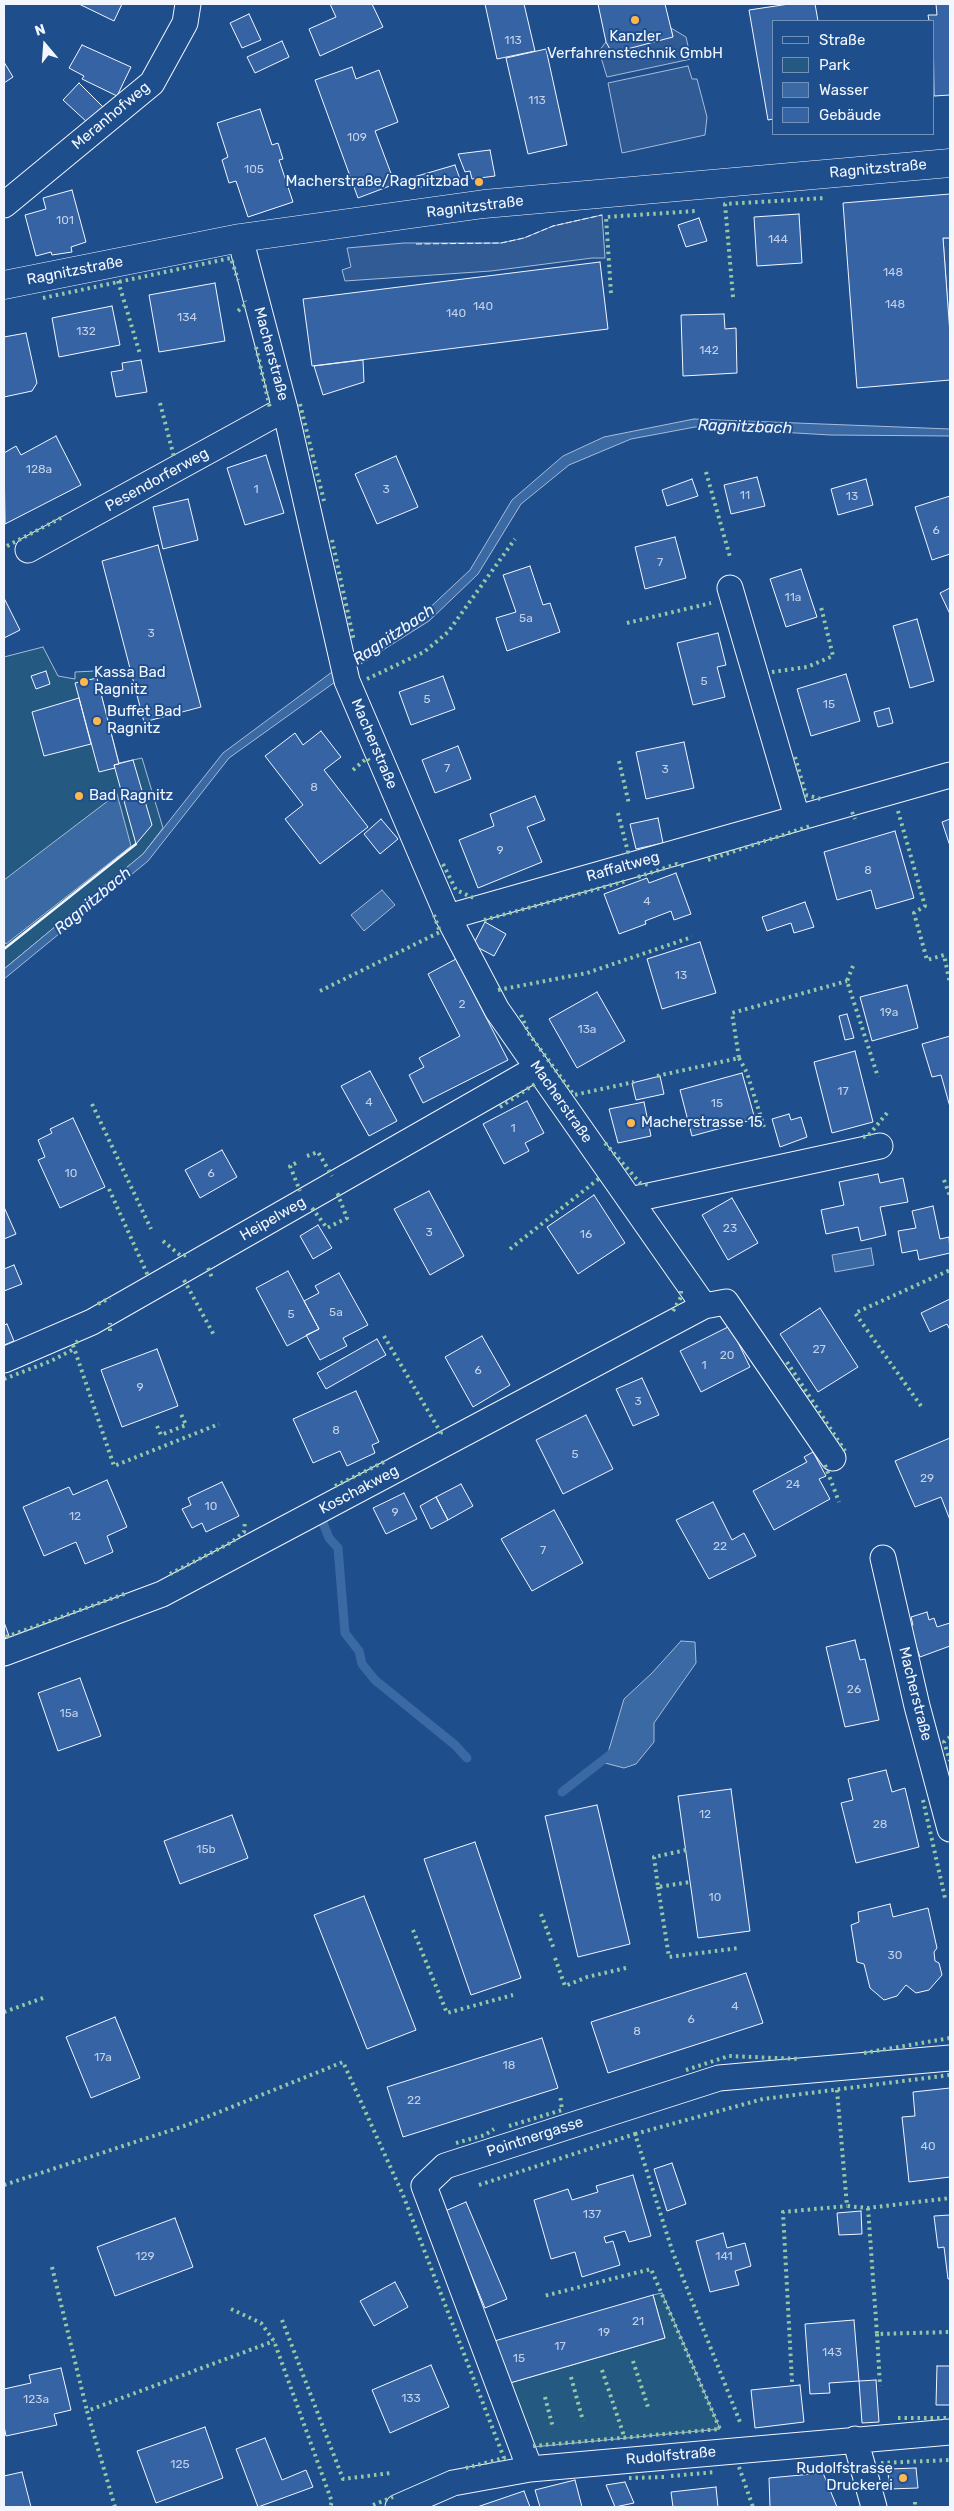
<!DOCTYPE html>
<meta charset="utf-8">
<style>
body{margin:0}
#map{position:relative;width:954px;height:2511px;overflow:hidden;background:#1f4e8c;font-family:Rubik,sans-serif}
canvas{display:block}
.frame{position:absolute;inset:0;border:5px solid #f2f6ff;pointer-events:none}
.legend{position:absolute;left:772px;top:20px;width:162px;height:115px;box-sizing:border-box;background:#1f4e8c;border:1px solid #7391ba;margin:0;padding:6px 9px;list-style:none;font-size:15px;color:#f2f6ff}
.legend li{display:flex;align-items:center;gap:10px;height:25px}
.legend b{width:25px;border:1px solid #7391ba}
.north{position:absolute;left:20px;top:20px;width:50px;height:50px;-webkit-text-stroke:4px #1f4e8c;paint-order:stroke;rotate:342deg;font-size:14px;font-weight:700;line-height:20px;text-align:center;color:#f2f6ff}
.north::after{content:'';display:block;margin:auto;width:18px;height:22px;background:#f2f6ff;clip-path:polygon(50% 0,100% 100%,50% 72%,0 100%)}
</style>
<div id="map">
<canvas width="954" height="2511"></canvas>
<div class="frame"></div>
<ul class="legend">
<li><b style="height:6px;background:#1f4e8c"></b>Straße</li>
<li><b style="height:14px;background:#245a82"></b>Park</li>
<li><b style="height:14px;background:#3b69a3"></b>Wasser</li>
<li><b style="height:14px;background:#3563a3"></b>Gebäude</li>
</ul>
<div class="north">N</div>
</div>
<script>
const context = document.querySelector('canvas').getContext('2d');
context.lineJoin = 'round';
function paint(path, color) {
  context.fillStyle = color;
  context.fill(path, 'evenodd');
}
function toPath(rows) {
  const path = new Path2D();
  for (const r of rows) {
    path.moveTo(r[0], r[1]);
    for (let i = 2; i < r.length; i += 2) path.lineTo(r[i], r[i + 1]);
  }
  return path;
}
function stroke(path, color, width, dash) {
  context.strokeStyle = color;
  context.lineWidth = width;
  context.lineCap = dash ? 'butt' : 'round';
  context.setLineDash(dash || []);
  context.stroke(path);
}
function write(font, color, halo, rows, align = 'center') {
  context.font = font + ' Rubik,sans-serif';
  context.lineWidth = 4;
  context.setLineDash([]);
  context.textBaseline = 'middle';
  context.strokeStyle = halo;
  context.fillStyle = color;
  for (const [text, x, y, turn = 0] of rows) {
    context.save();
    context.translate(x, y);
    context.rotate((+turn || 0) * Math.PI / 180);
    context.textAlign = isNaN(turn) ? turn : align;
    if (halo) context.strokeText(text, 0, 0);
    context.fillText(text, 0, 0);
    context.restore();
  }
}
const green = toPath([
 [43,647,58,676,75,679,75,672,95,671,119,763,142,758,163,828,143,854,4,969,4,657,43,647],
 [662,2293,720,2429,533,2447,503,2385,665,2338,653,2295,662,2293]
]);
paint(green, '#245a82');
stroke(green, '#a8bbd7', 1);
const parking = toPath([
 [671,28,686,37,691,59,607,77,599,51,606,42,673,36,671,28],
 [688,66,692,79,697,79,707,117,705,135,622,153,608,83,688,66],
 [602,215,605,258,592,258,491,271,345,281,342,270,351,267,347,248,404,243,501,243,524,238,553,226,602,215],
 [943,238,950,238,950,334,943,238]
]);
paint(parking, '#305b95');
stroke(parking, '#a8bbd7', 1);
const water = toPath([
 [694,419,950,429,950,436,830,435,695,427,631,439,569,465,521,504,478,574,429,621,356,667,229,758,148,861,4,979,4,969,143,854,223,753,336,669,423,614,470,570,512,500,563,456,604,437,694,419],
 [117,794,131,846,6,944,4,941,4,880,117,794],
 [382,890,395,905,364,931,351,915,382,890],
 [871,1248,874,1265,835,1272,832,1255,871,1248],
 [681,1641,695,1642,696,1663,654,1723,654,1742,636,1764,624,1768,605,1763,624,1699,652,1673,681,1641]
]);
paint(water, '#3b69a3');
stroke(water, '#a8bbd7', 1);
stroke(toPath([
 [323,1523,329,1538,338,1548,345,1633,359,1651,362,1664,375,1680,455,1745,467,1758],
 [562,1792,616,1750]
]), '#3b69a3', 9);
const building = toPath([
 [79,4,122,4,114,21,79,4],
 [330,4,372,4,383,27,320,56,309,29,336,17,330,4],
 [485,4,524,4,535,51,497,59,485,4],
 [598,4,665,4,673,37,612,53,606,42,598,4],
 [789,4,815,4,818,21,773,21,773,119,768,120,749,10,789,4],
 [936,4,950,4,950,95,934,96,933,21,929,21,928,15,937,15,936,4],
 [249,14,261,40,242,48,230,23,249,14],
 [282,41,289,57,255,73,247,57,282,41],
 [82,45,131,67,117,96,82,79,84,76,69,68,82,45],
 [546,49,567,145,528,154,506,58,546,49],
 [4,62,13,77,4,83,4,62],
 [352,67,356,79,379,70,398,122,375,131,395,184,358,198,315,80,352,67],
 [79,83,103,107,88,123,63,100,79,83],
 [260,109,272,145,278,143,283,159,279,160,293,202,248,217,236,181,229,183,222,160,228,157,217,123,260,109],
 [490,150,495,176,472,179,470,171,465,172,458,154,490,150],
 [455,165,460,179,410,189,407,179,455,165],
 [72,190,86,242,71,247,72,252,52,255,51,252,36,256,25,215,46,209,43,198,72,190],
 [950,194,950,238,943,238,950,334,950,380,857,388,843,203,950,194],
 [799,214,802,263,757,266,754,217,799,214],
 [699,218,707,241,686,247,678,225,699,218],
 [600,262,608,329,312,366,303,299,600,262],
 [215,283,225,341,159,352,149,295,215,283],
 [112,306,120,345,59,357,52,318,112,306],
 [724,314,725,329,736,328,737,373,683,376,681,315,724,314],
 [26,333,37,383,32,391,4,397,4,337,26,333],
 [141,360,147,392,116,397,111,372,123,370,122,363,141,360],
 [363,360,364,382,323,395,314,366,363,360],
 [56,436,81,485,5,524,4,453,16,446,21,455,56,436],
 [266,455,284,513,245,525,227,468,266,455],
 [396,456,418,507,377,524,355,474,396,456],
 [757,477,765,506,731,514,724,485,757,477],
 [692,479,698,496,667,506,662,490,692,479],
 [866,479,873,505,838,515,831,489,866,479],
 [950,496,950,554,932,560,915,507,950,496],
 [188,499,198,540,163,549,153,507,188,499],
 [675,537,686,578,645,589,635,547,675,537],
 [158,545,201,707,144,722,102,561,158,545],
 [530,566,543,605,550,603,560,632,507,651,496,618,516,612,503,575,530,566],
 [801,569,817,617,786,627,770,579,801,569],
 [950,588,950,614,940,593,950,588],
 [4,598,20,630,4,638,4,598],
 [917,619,934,681,910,688,893,626,917,619],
 [718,633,726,665,717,667,725,697,693,705,677,643,718,633],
 [46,671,50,684,36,689,31,676,46,671],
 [846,674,860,721,811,736,797,689,846,674],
 [443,676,455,709,411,725,399,692,443,676],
 [97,678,119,764,114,765,115,768,99,772,75,683,97,678],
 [79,698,91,744,44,756,32,712,79,698],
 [889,708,893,723,878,727,874,712,889,708],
 [321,731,341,757,324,770,368,827,320,864,285,819,303,805,265,756,295,733,303,745,321,731],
 [684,742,694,788,646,799,636,752,684,742],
 [458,746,471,779,435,793,422,760,458,746],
 [133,760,152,825,136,844,114,765,133,760],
 [535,796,545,820,527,827,542,862,478,888,459,840,494,826,490,814,535,796],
 [658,818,663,843,636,849,630,824,658,818],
 [381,819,398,839,380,854,364,834,381,819],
 [950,819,950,846,942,822,950,819],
 [895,831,914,898,876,909,871,890,837,900,824,852,895,831],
 [676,873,691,914,674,920,671,911,645,921,646,924,619,934,604,894,647,878,649,883,676,873],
 [805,902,814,927,794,933,791,923,767,931,762,917,805,902],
 [485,922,506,934,494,956,473,945,485,922],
 [700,942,716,993,662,1009,647,959,700,942],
 [456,959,508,1060,423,1103,409,1075,424,1067,419,1058,460,1036,428,974,456,959],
 [907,985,918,1028,872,1041,860,997,907,985],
 [597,992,625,1041,577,1068,549,1019,597,992],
 [847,1014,854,1038,845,1040,839,1016,847,1014],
 [950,1036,950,1107,941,1075,932,1077,922,1044,950,1036],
 [855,1051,873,1122,832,1133,814,1062,855,1051],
 [370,1071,397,1121,369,1136,341,1086,370,1071],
 [742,1073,755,1119,692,1136,680,1090,742,1073],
 [660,1076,664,1094,636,1100,632,1083,660,1076],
 [527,1101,544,1133,525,1143,529,1151,504,1164,483,1124,527,1101],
 [644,1102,651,1136,618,1143,609,1109,644,1102],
 [789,1114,791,1120,801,1117,807,1137,780,1147,772,1119,789,1114],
 [73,1118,105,1187,60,1208,38,1160,45,1157,38,1140,52,1133,50,1129,73,1118],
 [222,1150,237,1177,200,1198,185,1170,222,1150],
 [878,1174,880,1183,903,1178,908,1202,880,1207,886,1235,861,1241,858,1227,826,1234,821,1210,844,1205,839,1182,878,1174],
 [429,1191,464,1256,430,1275,394,1209,429,1191],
 [594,1195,625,1243,578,1274,547,1227,594,1195],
 [732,1198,758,1243,728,1260,702,1215,732,1198],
 [933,1206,940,1239,949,1237,950,1253,919,1260,917,1250,902,1253,898,1231,916,1228,912,1211,933,1206],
 [4,1207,16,1234,4,1239,4,1207],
 [318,1225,332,1248,313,1259,300,1236,318,1225],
 [14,1265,22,1284,4,1291,4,1269,14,1265],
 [288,1271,319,1329,287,1346,256,1288,288,1271],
 [339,1273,368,1325,343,1338,347,1346,320,1360,306,1335,319,1329,304,1301,319,1293,315,1286,339,1273],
 [950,1299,950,1330,947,1324,930,1332,921,1313,950,1299],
 [820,1308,858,1367,818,1392,780,1334,820,1308],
 [7,1324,14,1341,4,1345,4,1325,7,1324],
 [730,1326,750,1367,701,1392,680,1351,730,1326],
 [482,1336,510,1385,473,1407,445,1357,482,1336],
 [377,1339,386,1355,326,1389,317,1373,377,1339],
 [157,1349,178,1406,122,1427,101,1370,157,1349],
 [642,1378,659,1415,633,1426,616,1389,642,1378],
 [356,1391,379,1442,372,1445,375,1453,347,1466,340,1451,313,1463,293,1419,356,1391],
 [586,1415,613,1469,563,1494,536,1440,586,1415],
 [950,1438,950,1520,941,1497,915,1507,895,1461,950,1438],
 [813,1452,826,1476,819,1479,830,1499,774,1530,753,1491,807,1462,804,1457,813,1452],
 [107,1480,127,1527,107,1536,113,1552,85,1564,76,1542,44,1556,23,1507,69,1487,73,1495,107,1480],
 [222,1482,239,1516,206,1532,202,1523,192,1528,182,1509,191,1505,188,1498,222,1482],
 [461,1484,473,1506,448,1520,436,1497,461,1484],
 [404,1493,417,1519,386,1534,373,1508,404,1493],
 [436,1497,448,1520,431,1529,420,1506,436,1497],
 [713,1502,732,1540,744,1533,756,1556,709,1579,676,1520,713,1502],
 [554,1510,583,1563,532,1591,501,1539,554,1510],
 [927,1612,929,1620,934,1618,937,1627,950,1623,950,1646,920,1657,909,1626,913,1625,911,1617,927,1612],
 [4,1622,9,1636,4,1638,4,1622],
 [855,1640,860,1660,865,1659,879,1720,845,1727,826,1647,855,1640],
 [80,1678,101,1736,58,1751,38,1693,80,1678],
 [886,1770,892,1792,905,1788,919,1847,856,1863,841,1803,853,1800,848,1779,886,1770],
 [731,1789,750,1931,698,1938,678,1796,731,1789],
 [597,1805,630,1944,578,1957,545,1816,597,1805],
 [232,1815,248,1858,180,1884,164,1841,232,1815],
 [475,1842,521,1978,471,1995,424,1859,475,1842],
 [364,1896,416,2030,367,2049,314,1915,364,1896],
 [890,1904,893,1917,928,1908,937,1948,934,1952,935,1961,939,1963,942,1975,929,1990,916,1993,906,1985,897,1996,884,2000,870,1988,864,1964,857,1962,851,1925,859,1922,858,1912,890,1904],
 [746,1973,763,2023,608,2073,591,2022,746,1973],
 [115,2017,140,2078,91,2098,66,2037,115,2017],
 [542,2038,558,2088,403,2137,387,2087,542,2038],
 [950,2088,950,2177,909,2182,902,2117,915,2116,913,2092,950,2088],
 [672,2163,686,2204,667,2211,654,2169,672,2163],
 [633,2175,651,2236,629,2242,625,2231,604,2237,606,2243,613,2241,620,2265,582,2277,575,2252,551,2259,534,2200,568,2189,572,2200,598,2192,596,2186,633,2175],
 [466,2202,507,2299,485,2308,445,2211,466,2202],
 [861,2211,862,2234,839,2235,837,2213,861,2211],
 [950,2215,950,2279,948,2279,944,2247,938,2248,934,2216,950,2215],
 [175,2218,193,2267,115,2296,97,2247,175,2218],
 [723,2233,727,2248,745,2243,751,2266,735,2271,739,2285,710,2292,696,2241,723,2233],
 [395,2282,408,2307,374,2326,360,2301,395,2282],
 [653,2295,665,2338,503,2385,491,2342,653,2295],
 [854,2320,859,2381,829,2383,830,2393,810,2394,805,2324,854,2320],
 [431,2365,449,2407,390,2433,372,2390,431,2365],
 [937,2366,950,2366,950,2405,936,2405,937,2366],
 [61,2368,71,2410,54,2414,57,2425,6,2436,4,2426,4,2389,31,2383,29,2375,61,2368],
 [876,2380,879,2422,862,2423,859,2381,876,2380],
 [800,2385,804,2422,755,2428,751,2390,800,2385],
 [205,2427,223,2478,156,2503,137,2451,205,2427],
 [265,2438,282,2480,306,2470,313,2487,258,2507,236,2449,265,2438],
 [916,2468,918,2488,889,2489,888,2469,916,2468],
 [22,2472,31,2507,4,2507,4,2476,22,2472],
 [823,2473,837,2507,770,2507,769,2478,823,2473],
 [575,2480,582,2507,540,2507,535,2490,575,2480],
 [625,2482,634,2503,615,2507,606,2485,625,2482],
 [716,2487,718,2507,673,2507,671,2492,716,2487],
 [524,2491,530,2507,477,2507,524,2491]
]);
paint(building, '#3563a3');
stroke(building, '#f2f6ff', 1);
const minor = toPath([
 [4,205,152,83,185,23,188,4],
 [240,238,285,409,347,681,448,917,497,1010,704,1306,726,1302,833,1458],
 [28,550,285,409],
 [730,588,797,817],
 [448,917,950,775],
 [630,1200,880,1146],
 [4,1360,92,1322,537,1068],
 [883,1558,917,1706,950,1829],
 [4,1653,162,1594,704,1306],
 [855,2439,874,2507],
 [530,2469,424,2186,445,2166,719,2078,950,2058],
 [398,2507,453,2483,530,2469,950,2432]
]);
const secondary = toPath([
 [4,285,240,238,484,204,950,163]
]);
stroke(minor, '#f2f6ff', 27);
stroke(secondary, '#f2f6ff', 29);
stroke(minor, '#1f4e8c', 25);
stroke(secondary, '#1f4e8c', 28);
stroke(toPath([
 [118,281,140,354],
 [611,293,606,217,696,211],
 [733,297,725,204,826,198],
 [43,298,231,258,238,280],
 [238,311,246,304,245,301],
 [256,347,270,408],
 [160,403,174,457],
 [300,404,324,501],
 [706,472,730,557],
 [332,540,354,641],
 [7,546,63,517],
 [627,623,711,603],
 [772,672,807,667,833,656,821,607],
 [367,679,424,652,448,632,515,539],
 [795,757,806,795,821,799],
 [619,761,629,804],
 [353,770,367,758,369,761],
 [898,811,925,906,914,913,927,960,944,955,950,984],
 [852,812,855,819],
 [618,813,628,852,623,854],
 [708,860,810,826],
 [443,864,456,890,476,899],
 [638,877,677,864,685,866],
 [484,920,626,881],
 [853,966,847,981,878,1077],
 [498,990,587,973,692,937],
 [320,991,440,932,434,915],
 [521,1015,529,1034,574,1095,634,1082],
 [739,1058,747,1073,764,1127],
 [657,1076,739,1058,732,1013,847,981],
 [92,1104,151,1229],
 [500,1107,535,1084,536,1086],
 [863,1137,868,1136,887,1113],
 [605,1143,640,1183,649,1185],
 [307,1156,318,1152,332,1176],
 [296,1163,290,1166,300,1191],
 [944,1180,950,1196],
 [109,1189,149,1278],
 [312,1208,327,1228,347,1218,338,1195,341,1194],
 [163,1241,181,1256,190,1254],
 [510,1249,601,1177],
 [208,1268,213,1280],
 [184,1280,215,1337],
 [98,1304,110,1298],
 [673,1311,681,1297,681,1290],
 [110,1331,110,1323],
 [384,1336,441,1433,437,1435],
 [78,1341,73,1345,114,1466,219,1424],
 [787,1362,845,1451],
 [4,1379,51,1361,74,1349],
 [921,1406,855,1313,950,1270],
 [157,1426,161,1435,186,1425,181,1414],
 [825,1465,839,1502],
 [335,1486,384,1462],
 [170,1574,232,1542,244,1532,245,1522],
 [6,1637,127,1593],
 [950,1737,944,1742,950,1761],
 [923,1800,945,1898],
 [686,1850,654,1857,658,1887,690,1882],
 [658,1887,669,1957,739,1948],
 [541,1914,554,1949],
 [413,1930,447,2013,513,1995],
 [555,1958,565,1986,587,1977,626,1968],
 [4,2012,43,1998],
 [864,2053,950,2038],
 [686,2070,729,2056,800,2059],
 [837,2090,847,2206,868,2208,950,2198],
 [509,2126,562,2110,560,2094],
 [635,2134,763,2099,950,2075],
 [456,2143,485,2135,494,2129],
 [4,2185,187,2125,343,2062,403,2195,504,2458,462,2469],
 [479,2185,635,2134,673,2253,740,2422],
 [868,2208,877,2334,950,2332],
 [52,2267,87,2411],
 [231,2309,261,2323,274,2341,332,2502,330,2507],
 [282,2320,343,2479,391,2473],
 [877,2334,880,2386],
 [633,2361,648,2407],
 [602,2370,625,2439],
 [571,2377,583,2421],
 [792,2382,783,2212,847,2206],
 [545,2397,553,2428],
 [898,2418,950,2418],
 [533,2446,720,2429,651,2269,544,2296],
 [881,2463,950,2460],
 [739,2467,753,2507],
 [671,2476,716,2472],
 [629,2478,665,2477],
 [915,2502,915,2507],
 [373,2505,393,2497],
 [115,2507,87,2411,274,2341]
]), '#97c8a6', 4, [2.5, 4]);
stroke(toPath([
 [416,244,501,243,524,238,553,226,602,215]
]), '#f2f6ff', 1, [6, 2.5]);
stroke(toPath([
 [4,949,136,844]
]), '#f2f6ff', 2.5);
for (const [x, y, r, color] of [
 [635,20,5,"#ffb74d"],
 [479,182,5,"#ffb74d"],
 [84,682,5,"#ffb74d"],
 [97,721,5,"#ffb74d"],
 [79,796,5,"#ffb74d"],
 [631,1123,5,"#ffb74d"],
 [903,2478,5,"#ffb74d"]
]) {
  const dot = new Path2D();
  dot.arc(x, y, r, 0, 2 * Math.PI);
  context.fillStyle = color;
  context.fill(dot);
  stroke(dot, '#1f4e8c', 2);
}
write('12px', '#c3d1e8', null, [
 ["113",513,41],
 ["113",537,101],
 ["109",357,138],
 ["105",254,170],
 ["101",65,221],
 ["144",778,240],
 ["148",893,273],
 ["148",895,305],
 ["140",483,307],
 ["140",456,314],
 ["134",187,318],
 ["132",86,332],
 ["142",709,351],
 ["128a",39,470],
 ["1",256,490],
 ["3",386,490],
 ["11",745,496],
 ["13",852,497],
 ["6",936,531],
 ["7",660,563],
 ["11a",793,598],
 ["5a",526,619],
 ["3",151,634],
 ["5",704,682],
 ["5",427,700],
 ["15",829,705],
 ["7",447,769],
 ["3",665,770],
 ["8",314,788],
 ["9",500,851],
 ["8",868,871],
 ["4",647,902],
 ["13",681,976],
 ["2",462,1005],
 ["19a",889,1013],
 ["13a",587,1030],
 ["17",843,1092],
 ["4",369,1103],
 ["15",717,1104],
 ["1",513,1129],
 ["10",71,1174],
 ["6",211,1174],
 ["23",730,1229],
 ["3",429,1233],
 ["16",586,1235],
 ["5a",336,1313],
 ["5",291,1315],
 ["27",819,1350],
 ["20",727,1356],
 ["1",704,1366],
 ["6",478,1371],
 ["9",140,1388],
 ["3",638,1402],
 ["8",336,1431],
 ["5",575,1455],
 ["29",927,1479],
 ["24",793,1485],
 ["10",211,1507],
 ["9",395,1513],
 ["12",75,1517],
 ["22",720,1547],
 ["7",543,1551],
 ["26",854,1690],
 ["15a",69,1714],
 ["12",705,1815],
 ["28",880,1825],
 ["15b",206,1850],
 ["10",715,1898],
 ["30",895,1956],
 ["4",735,2007],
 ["6",691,2020],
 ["8",637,2032],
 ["17a",103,2058],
 ["18",509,2066],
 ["22",414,2101],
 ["40",928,2147],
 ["137",592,2215],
 ["129",145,2257],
 ["141",724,2257],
 ["21",638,2322],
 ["19",604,2333],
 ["17",560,2347],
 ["143",832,2353],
 ["15",519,2359],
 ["133",411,2399],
 ["123a",36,2400],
 ["125",180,2465]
]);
write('15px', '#f2f6ff', '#1f4e8c', [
 ["Kanzler",635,37,"center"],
 ["Verfahrenstechnik GmbH",635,54,"center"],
 ["Macherstraße/Ragnitzbad",469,182,"right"],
 ["Kassa Bad",94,673],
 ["Ragnitz",94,690],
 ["Buffet Bad",107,712],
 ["Ragnitz",107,729],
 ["Bad Ragnitz",89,796],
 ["Macherstrasse 15",641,1123],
 ["Rudolfstrasse",893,2469,"right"],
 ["Druckerei",893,2486,"right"]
], 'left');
write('15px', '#f2f6ff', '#1f4e8c', [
 ["Meranhofweg",111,116,-40],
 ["Ragnitzstraße",878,169,-5],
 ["Ragnitzstraße",475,207,-7],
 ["Ragnitzstraße",75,271,-11],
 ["Macherstraße",271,354,75],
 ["Pesendorferweg",157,480,-29],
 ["Macherstraße",374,744,67],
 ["Raffaltweg",623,867,-16],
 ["Macherstraße",561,1102,55],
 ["Heipelweg",273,1219,-30],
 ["Koschakweg",359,1490,-28],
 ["Macherstraße",915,1694,76],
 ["Pointnergasse",535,2137,-18],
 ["Rudolfstraße",671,2456,-5]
]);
write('italic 16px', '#f2f6ff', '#1f4e8c', [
 ["Ragnitzbach",745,427,2],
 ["Ragnitzbach",394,635,-34],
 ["Ragnitzbach",93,901,-40]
]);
</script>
